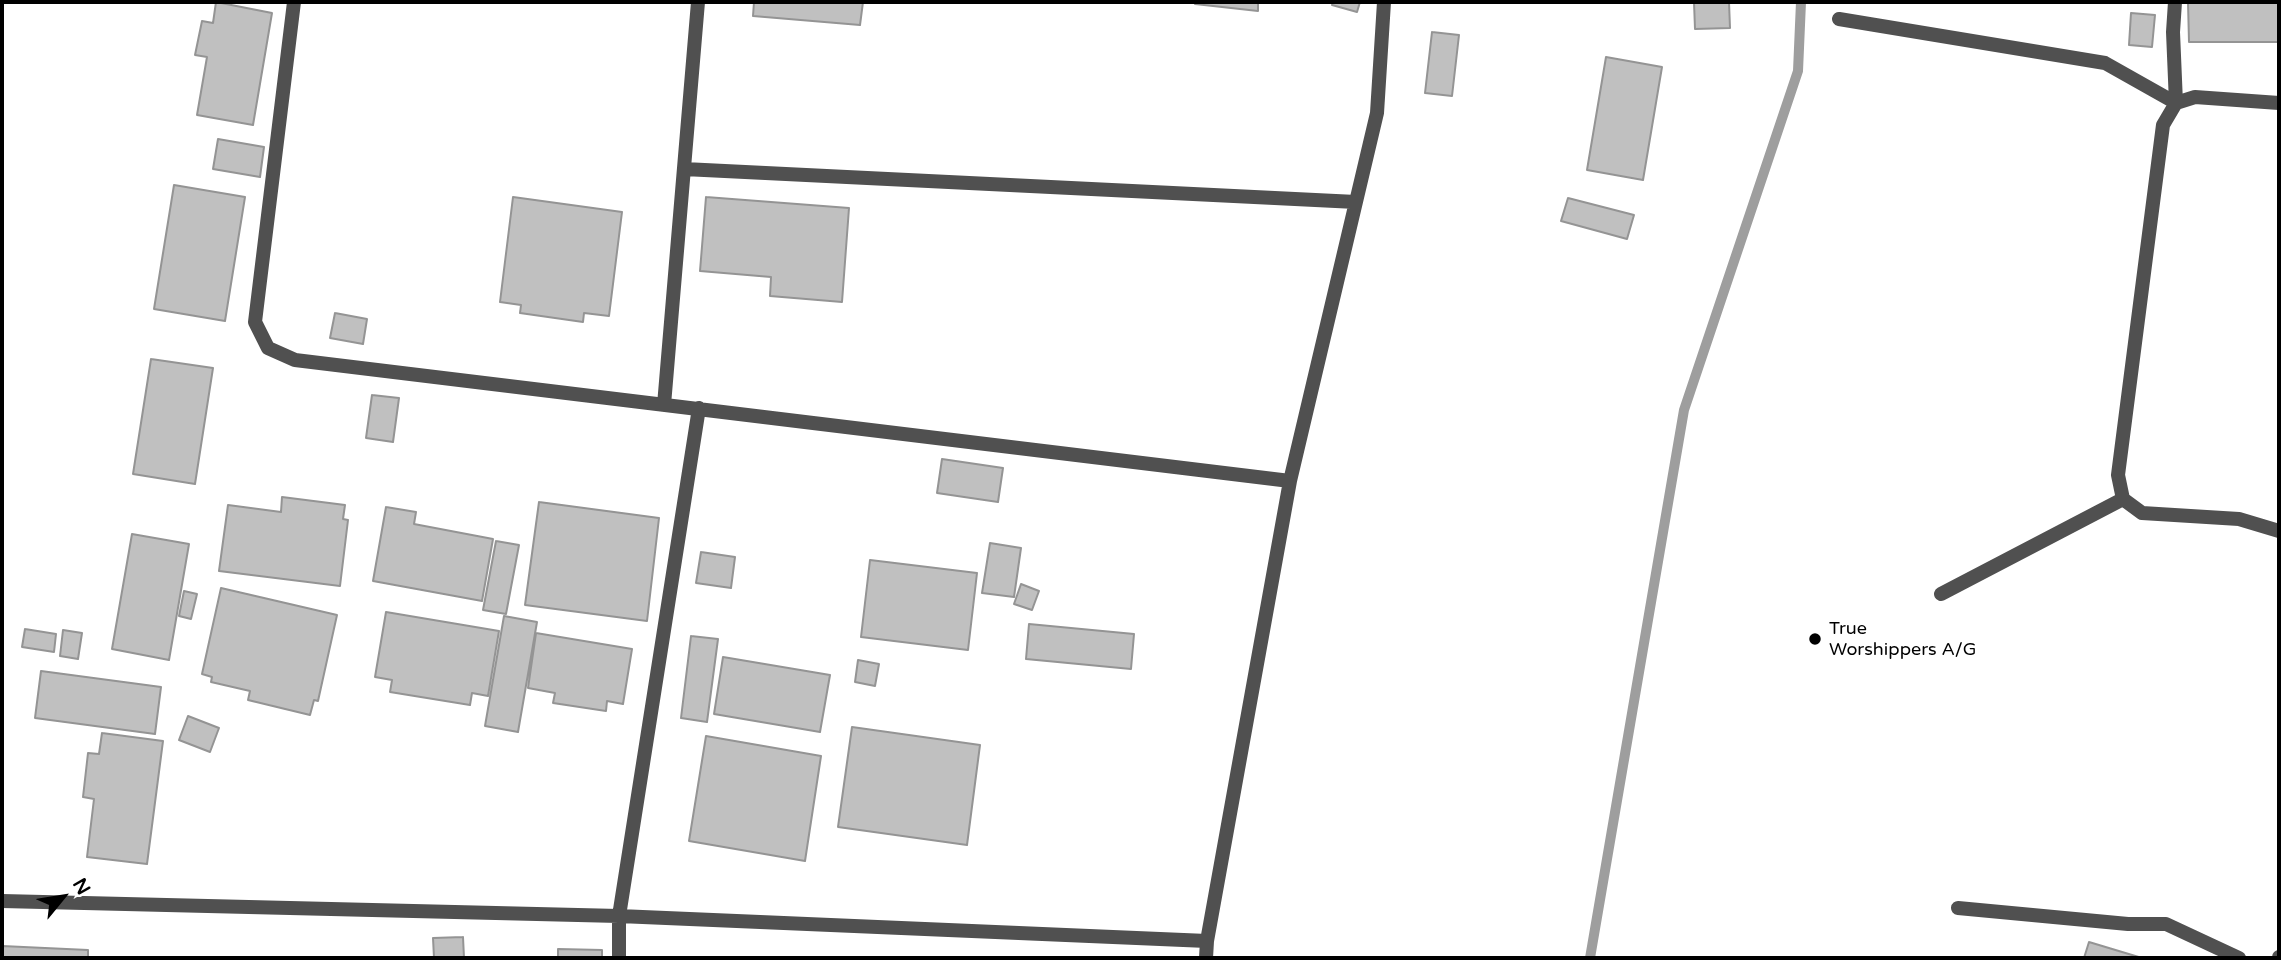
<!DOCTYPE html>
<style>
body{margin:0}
#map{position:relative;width:2281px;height:960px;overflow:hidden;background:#fff;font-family:"Varela Round",sans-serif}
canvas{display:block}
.frame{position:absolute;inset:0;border:4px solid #000;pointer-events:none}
.north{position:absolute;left:28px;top:862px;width:70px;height:70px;-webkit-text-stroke:5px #fff;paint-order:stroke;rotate:60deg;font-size:19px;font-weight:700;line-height:28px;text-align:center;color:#000}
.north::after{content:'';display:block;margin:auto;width:24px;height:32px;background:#000;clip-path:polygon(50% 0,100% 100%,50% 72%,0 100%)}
</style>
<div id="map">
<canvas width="2281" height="960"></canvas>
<div class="frame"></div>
<div class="north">N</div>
</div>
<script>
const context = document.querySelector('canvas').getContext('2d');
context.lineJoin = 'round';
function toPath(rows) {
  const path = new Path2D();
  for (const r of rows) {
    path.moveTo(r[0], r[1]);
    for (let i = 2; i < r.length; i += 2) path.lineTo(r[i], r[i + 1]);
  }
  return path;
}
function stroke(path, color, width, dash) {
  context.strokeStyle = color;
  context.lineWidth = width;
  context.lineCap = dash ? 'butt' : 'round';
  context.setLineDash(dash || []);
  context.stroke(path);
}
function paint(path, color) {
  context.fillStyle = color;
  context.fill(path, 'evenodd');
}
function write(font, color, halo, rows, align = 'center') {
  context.font = font + ' "Varela Round",sans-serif';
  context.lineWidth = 5;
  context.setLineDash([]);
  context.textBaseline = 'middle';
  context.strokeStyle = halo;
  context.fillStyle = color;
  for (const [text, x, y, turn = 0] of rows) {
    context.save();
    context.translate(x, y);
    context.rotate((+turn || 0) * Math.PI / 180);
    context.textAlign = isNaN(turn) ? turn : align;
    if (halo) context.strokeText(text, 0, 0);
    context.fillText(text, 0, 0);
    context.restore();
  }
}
stroke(toPath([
 [1590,958,1684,410,1798,71,1801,2]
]), '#9e9e9e', 10);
const building = toPath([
 [216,2,272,13,253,125,197,115,207,57,195,55,202,21,213,23,216,2],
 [754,2,863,2,860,25,753,16,754,2],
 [1195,2,1258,2,1258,11,1195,4,1195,2],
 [1333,2,1360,2,1357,12,1332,5,1333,2],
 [1694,2,1729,2,1730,28,1695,29,1694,2],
 [2188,2,2279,2,2279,42,2189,42,2188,2],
 [2131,13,2155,15,2152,47,2129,45,2131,13],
 [1432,32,1459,35,1452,96,1425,93,1432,32],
 [1606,57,1662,67,1643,180,1587,170,1606,57],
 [218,139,264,147,260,177,213,169,218,139],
 [174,185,245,197,225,321,154,309,174,185],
 [513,197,622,212,609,316,584,313,583,322,520,313,521,305,500,302,513,197],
 [706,197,849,208,842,302,770,296,771,277,700,271,706,197],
 [1568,198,1634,215,1627,239,1561,221,1568,198],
 [335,313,367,319,363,344,330,338,335,313],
 [151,359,213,368,195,484,133,474,151,359],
 [372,395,399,398,393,442,366,438,372,395],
 [942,459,1003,468,998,502,937,493,942,459],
 [282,497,345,505,343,519,348,520,340,586,219,571,228,505,281,512,282,497],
 [539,502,659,518,647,621,525,605,539,502],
 [386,507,416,512,414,524,493,539,482,601,373,581,386,507],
 [132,534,189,544,169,660,112,649,132,534],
 [496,541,519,545,506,614,483,610,496,541],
 [990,543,1021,548,1014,597,982,593,990,543],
 [701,552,735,557,731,588,696,583,701,552],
 [870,560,977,573,968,650,861,637,870,560],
 [1021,584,1039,591,1032,610,1014,604,1021,584],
 [221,588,337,615,318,701,314,700,310,715,248,700,250,691,211,682,212,677,202,674,221,588],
 [184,591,197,594,191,619,179,616,184,591],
 [386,612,499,631,488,696,472,693,470,705,390,692,392,680,375,677,386,612],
 [504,616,537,622,518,732,485,726,504,616],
 [1029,624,1134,634,1131,669,1026,659,1029,624],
 [25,629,56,634,54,652,22,647,25,629],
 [63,630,82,633,78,659,60,656,63,630],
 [536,633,632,649,623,704,607,701,606,711,553,703,555,693,528,688,536,633],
 [691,636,718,639,707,722,681,718,691,636],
 [723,657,830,675,820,732,714,714,723,657],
 [858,660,879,664,875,686,855,682,858,660],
 [41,671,161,687,155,734,35,718,41,671],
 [188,716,219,728,210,752,179,740,188,716],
 [852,727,980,745,967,845,838,827,852,727],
 [102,733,163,741,147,864,87,857,94,799,83,797,88,753,99,754,102,733],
 [706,736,821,756,805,861,689,841,706,736],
 [463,937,464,958,434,958,433,938,463,937],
 [2089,942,2142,958,2084,958,2089,942],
 [2,946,88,950,88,958,2,958,2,946],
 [558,949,602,950,602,958,558,958,558,949]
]);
paint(building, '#c0c0c0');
stroke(building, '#949494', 2);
stroke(toPath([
 [1958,908,2128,924,2166,924,2239,958]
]), '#505050', 14);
stroke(toPath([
 [294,2,255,322,268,348,295,360,1290,481],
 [2175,2,2173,32,2176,103,2163,125,2118,475,2123,499,2142,513,2239,519,2279,531],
 [1839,19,2105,63,2176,103,2195,97,2279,103],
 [684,169,1356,202],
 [664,405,698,2],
 [1941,594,2123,499],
 [2,901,619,916,1207,941],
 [619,958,619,916,699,408],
 [1206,958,1207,941,1290,481,1377,113,1384,2],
 [2279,958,2279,957]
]), '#505050', 14);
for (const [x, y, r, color] of [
 [1815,639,7,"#000"]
]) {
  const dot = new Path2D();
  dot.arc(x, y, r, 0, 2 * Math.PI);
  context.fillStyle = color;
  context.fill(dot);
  stroke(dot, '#fff', 2.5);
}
write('18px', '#000', '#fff', [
 ["True",1829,629],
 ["Worshippers A/G",1829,650]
], 'left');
</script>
